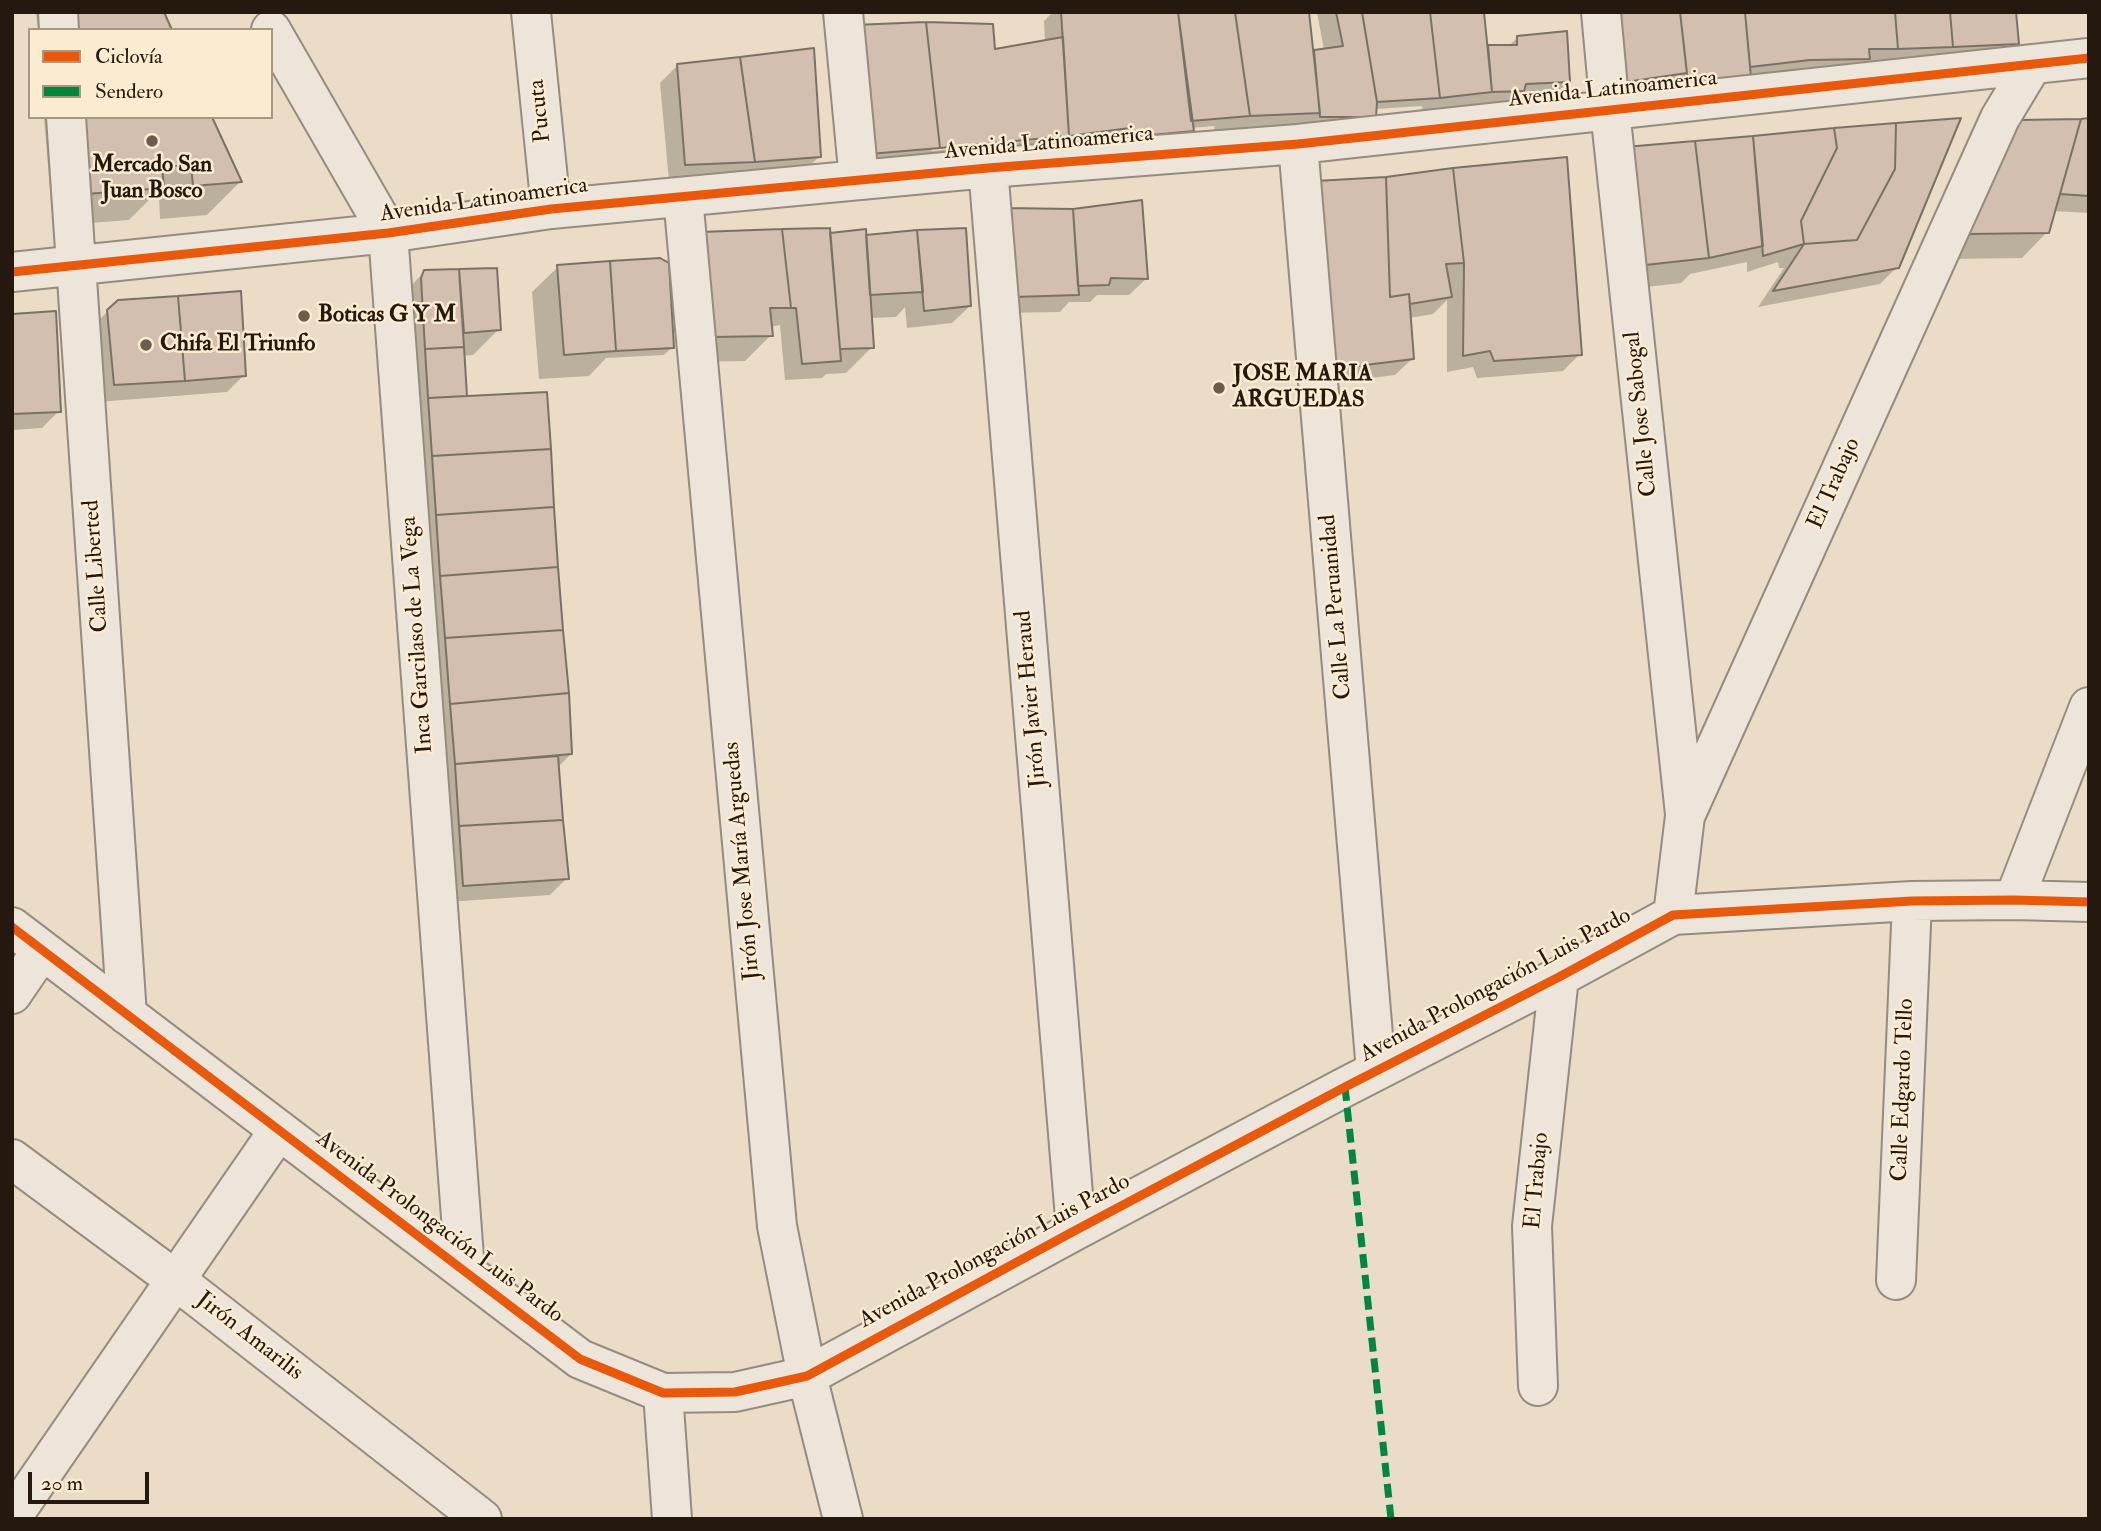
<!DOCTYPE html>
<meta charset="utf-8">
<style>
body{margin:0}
#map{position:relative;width:2101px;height:1531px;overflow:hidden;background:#eadcc6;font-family:"IM FELL Double Pica",serif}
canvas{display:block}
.frame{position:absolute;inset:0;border:14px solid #25180f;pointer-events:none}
.legend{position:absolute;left:28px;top:28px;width:245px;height:91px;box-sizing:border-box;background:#fbebd0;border:2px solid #a59783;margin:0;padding:9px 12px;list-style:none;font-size:21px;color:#25180f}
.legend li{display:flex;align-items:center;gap:14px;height:35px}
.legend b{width:35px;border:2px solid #a59783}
.scale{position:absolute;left:28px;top:1472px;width:121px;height:32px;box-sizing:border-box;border:4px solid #25180f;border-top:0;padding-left:9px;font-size:21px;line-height:24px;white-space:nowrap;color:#25180f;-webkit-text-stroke:5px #fbebd0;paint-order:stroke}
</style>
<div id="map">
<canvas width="2101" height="1531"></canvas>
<div class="frame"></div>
<ul class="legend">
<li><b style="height:9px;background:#e8590c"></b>Ciclovía</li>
<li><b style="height:9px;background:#00873e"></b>Sendero</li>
</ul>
<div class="scale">20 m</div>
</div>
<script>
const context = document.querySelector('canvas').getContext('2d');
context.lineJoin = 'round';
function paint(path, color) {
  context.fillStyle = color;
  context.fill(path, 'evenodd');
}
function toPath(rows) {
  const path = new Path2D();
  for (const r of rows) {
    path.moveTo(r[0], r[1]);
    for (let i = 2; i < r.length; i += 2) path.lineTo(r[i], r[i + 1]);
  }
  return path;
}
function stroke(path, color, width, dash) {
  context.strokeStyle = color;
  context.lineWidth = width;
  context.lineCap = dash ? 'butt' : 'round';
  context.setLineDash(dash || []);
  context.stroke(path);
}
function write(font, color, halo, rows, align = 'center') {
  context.font = font + ' "IM FELL Double Pica",serif';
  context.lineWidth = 5;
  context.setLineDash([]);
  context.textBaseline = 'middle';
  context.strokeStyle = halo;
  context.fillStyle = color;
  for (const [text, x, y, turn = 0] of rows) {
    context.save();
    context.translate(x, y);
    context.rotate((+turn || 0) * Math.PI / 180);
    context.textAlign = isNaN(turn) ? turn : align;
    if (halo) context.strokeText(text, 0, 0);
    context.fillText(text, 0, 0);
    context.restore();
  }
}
paint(toPath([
 [36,12,162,12,170,30,38,30],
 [1053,12,1307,12,1313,51,1324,50,1317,12,1483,12,1486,47,1508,47,1518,37,1568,82,1551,99,1512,101,1505,107,1423,114,1422,106,1375,109,1374,116,1217,149,1214,126,1191,128,1192,130,1175,148,844,179,993,51,1045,42,1044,21],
 [1051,136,1051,139,932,151,931,147],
 [1597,12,2017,44,2009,52,1943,54,1934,63,1603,99],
 [677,66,820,156,802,173,669,181,660,83],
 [44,117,210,117,240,182,207,215,160,219,159,197,151,198,129,220,53,226],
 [2089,120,2089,213,2053,211,2047,232,2022,258,1944,259,2019,121],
 [1600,174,1897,267,1880,284,1758,307,1784,268,1779,268,1778,262,1747,272,1747,262,1690,274,1681,283,1611,291],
 [1386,179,1580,354,1563,371,1477,378,1473,367,1447,372,1447,300,1433,314,1409,318,1413,358,1395,375,1316,385],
 [990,227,1147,278,1129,295,1097,295,1090,302,1069,302,1060,312,997,313],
 [829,235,865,236,970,306,952,323,907,328,905,307,896,317,870,318,872,347,846,373,826,374,822,378,785,380,780,325,770,327,771,335,745,361,686,362],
 [558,267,672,347,664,355,606,358,589,376,539,379,532,292],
 [495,269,499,329,473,355,462,356,465,398,571,754,558,767,567,878,550,895,447,902,408,289,425,271],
 [108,311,244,375,227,392,97,402,91,328],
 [12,316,59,411,42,428,12,430]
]), '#0003');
const building = toPath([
 [71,12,164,12,172,30,73,30,71,12],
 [1061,12,1178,12,1194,131,1130,137,1130,128,1069,136,1061,12],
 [1178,12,1235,12,1250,116,1191,121,1178,12],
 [1235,12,1309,12,1320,113,1250,116,1235,12],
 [1336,12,1362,12,1377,102,1376,117,1320,117,1314,50,1343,46,1336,12],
 [1362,12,1430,12,1440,98,1377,102,1362,12],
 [1430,12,1484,12,1492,92,1440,98,1430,12],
 [1614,12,1680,12,1687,73,1619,83,1614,12],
 [1680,12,1745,12,1751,77,1688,83,1680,12],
 [1745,12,1895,12,1898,49,1869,49,1870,59,1810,60,1750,67,1745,12],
 [1895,12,1950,12,1953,47,1898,49,1895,12],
 [1950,12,2016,12,2019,44,1953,47,1950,12],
 [926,22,993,24,995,49,1063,37,1069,136,940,148,926,22],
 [926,22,940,148,869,154,854,25,926,22],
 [1567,31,1570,82,1526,84,1524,91,1492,92,1488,45,1517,45,1517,36,1567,31],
 [814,48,821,157,755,162,740,57,814,48],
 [740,57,755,162,685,165,677,64,740,57],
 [80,117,212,117,242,182,193,186,191,165,162,167,164,188,86,194,80,117],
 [1961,118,1899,268,1773,291,1804,244,1857,240,1895,169,1896,123,1961,118],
 [2089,118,2089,196,2060,194,2081,119,2089,118],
 [2081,119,2049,233,1968,234,2019,120,2081,119],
 [1896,123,1895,169,1857,240,1804,244,1801,221,1837,148,1834,128,1896,123],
 [1834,128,1837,148,1801,221,1804,244,1763,256,1753,136,1834,128],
 [1753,136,1763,246,1709,258,1695,141,1753,136],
 [1695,141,1709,258,1636,266,1625,147,1695,141],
 [1567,157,1582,355,1494,361,1490,351,1463,356,1464,263,1453,168,1567,157],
 [1453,168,1464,263,1446,264,1452,297,1410,304,1409,294,1390,297,1386,177,1453,168],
 [1386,177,1390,297,1409,294,1414,359,1333,369,1316,181,1386,177],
 [1142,200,1148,279,1111,278,1109,285,1078,286,1073,209,1142,200],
 [1006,208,1073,209,1079,295,1013,297,1006,208],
 [830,228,841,361,802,364,796,308,791,308,782,229,830,228],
 [966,228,971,306,924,311,917,230,966,228],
 [782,229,791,308,770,308,773,336,711,337,700,232,782,229],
 [866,229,874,348,840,349,830,233,866,229],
 [917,230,923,292,870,295,866,235,917,230],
 [660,258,669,263,674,348,616,351,610,261,660,258],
 [610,261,616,351,564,355,557,265,610,261],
 [497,268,501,330,464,333,459,269,497,268],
 [459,269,464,347,425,349,421,278,424,270,459,269],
 [241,291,246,376,185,381,178,296,241,291],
 [178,296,185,381,114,385,107,310,118,300,178,296],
 [56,311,61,412,12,414,12,314,56,311],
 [464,347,467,396,428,398,425,349,464,347],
 [547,392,551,449,432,456,428,398,547,392],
 [551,449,554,507,436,515,432,456,551,449],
 [554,507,558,567,440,576,436,515,554,507],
 [558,567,563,630,445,638,440,576,558,567],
 [563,630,569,693,450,704,445,638,563,630],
 [569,693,572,754,455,764,450,704,569,693],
 [558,756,563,820,459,826,455,764,558,756],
 [563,820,569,879,463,886,459,826,563,820]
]);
paint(building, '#d2bfaf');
stroke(building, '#7a7165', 2);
const minor = toPath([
 [58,12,59,30],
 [531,12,551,209],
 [843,12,859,180],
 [1601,12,1610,110,1685,814],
 [271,30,388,233,465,1271],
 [66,117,127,1015],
 [1298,144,1376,1071],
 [988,168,1076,1230],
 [683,197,777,1226,807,1376,843,1519],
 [12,272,388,233,551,209,988,168,1298,144,2089,58],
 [2014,900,2089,707],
 [1673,915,1685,816,2000,118,2032,65],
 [12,927,580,1359,663,1393,735,1392,807,1376,1076,1230,1345,1087,1559,977,1673,915,1912,901,2014,900,2089,902],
 [12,994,42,950],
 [12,1159,177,1281,482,1519],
 [1896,1280,1912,901],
 [1538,1386,1532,1226,1559,977],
 [663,1393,672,1519],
 [12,1517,279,1130]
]);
stroke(minor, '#958c7e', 42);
stroke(minor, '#ede5da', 38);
stroke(toPath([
 [1345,1087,1391,1519]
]), '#00873e', 7, [14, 7]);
stroke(toPath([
 [12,272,388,233,551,209,988,168,1298,144,2089,58],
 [12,927,580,1359,663,1393,735,1392,807,1376,1076,1230,1345,1087,1559,977,1673,915,1912,901,2014,900,2089,902]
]), '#e8590c', 9);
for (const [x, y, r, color] of [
 [152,141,7,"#6a5d4f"],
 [304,316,7,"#6a5d4f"],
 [146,345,7,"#6a5d4f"],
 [1219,388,7,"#6a5d4f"]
]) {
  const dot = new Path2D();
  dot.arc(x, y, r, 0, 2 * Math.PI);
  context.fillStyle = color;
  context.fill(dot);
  stroke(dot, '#fbebd0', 2.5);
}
write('23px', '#25180f', '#fbebd0', [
 ["Avenida Latinoamerica",1613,90,-6],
 ["Pucuta",541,111,-96],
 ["Avenida Latinoamerica",1049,144,-5],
 ["Avenida Latinoamerica",484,201,-8],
 ["Calle Jose Sabogal",1642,414,-96],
 ["El Trabajo",1835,484,-66],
 ["Calle Liberted",97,566,-94],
 ["Calle La Peruanidad",1337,607,-95],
 ["Inca Garcilaso de La Vega",418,635,-94],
 ["Jirón Javier Heraud",1032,699,-95],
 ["Jirón Jose María Arguedas",743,861,-95],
 ["Avenida Prolongación Luis Pardo",1496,986,-28],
 ["Calle Edgardo Tello",1904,1090,-88],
 ["El Trabajo",1538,1181,-85],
 ["Avenida Prolongación Luis Pardo",439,1228,37],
 ["Avenida Prolongación Luis Pardo",995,1252,-28],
 ["Jirón Amarilis",249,1337,38]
]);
write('bold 23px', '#25180f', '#fbebd0', [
 ["Mercado San",152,166,"center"],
 ["Juan Bosco",152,192,"center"],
 ["Boticas G Y M",318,316],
 ["Chifa El Triunfo",160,345],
 ["JOSE MARIA",1233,375],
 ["ARGUEDAS",1233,401]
], 'left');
</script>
